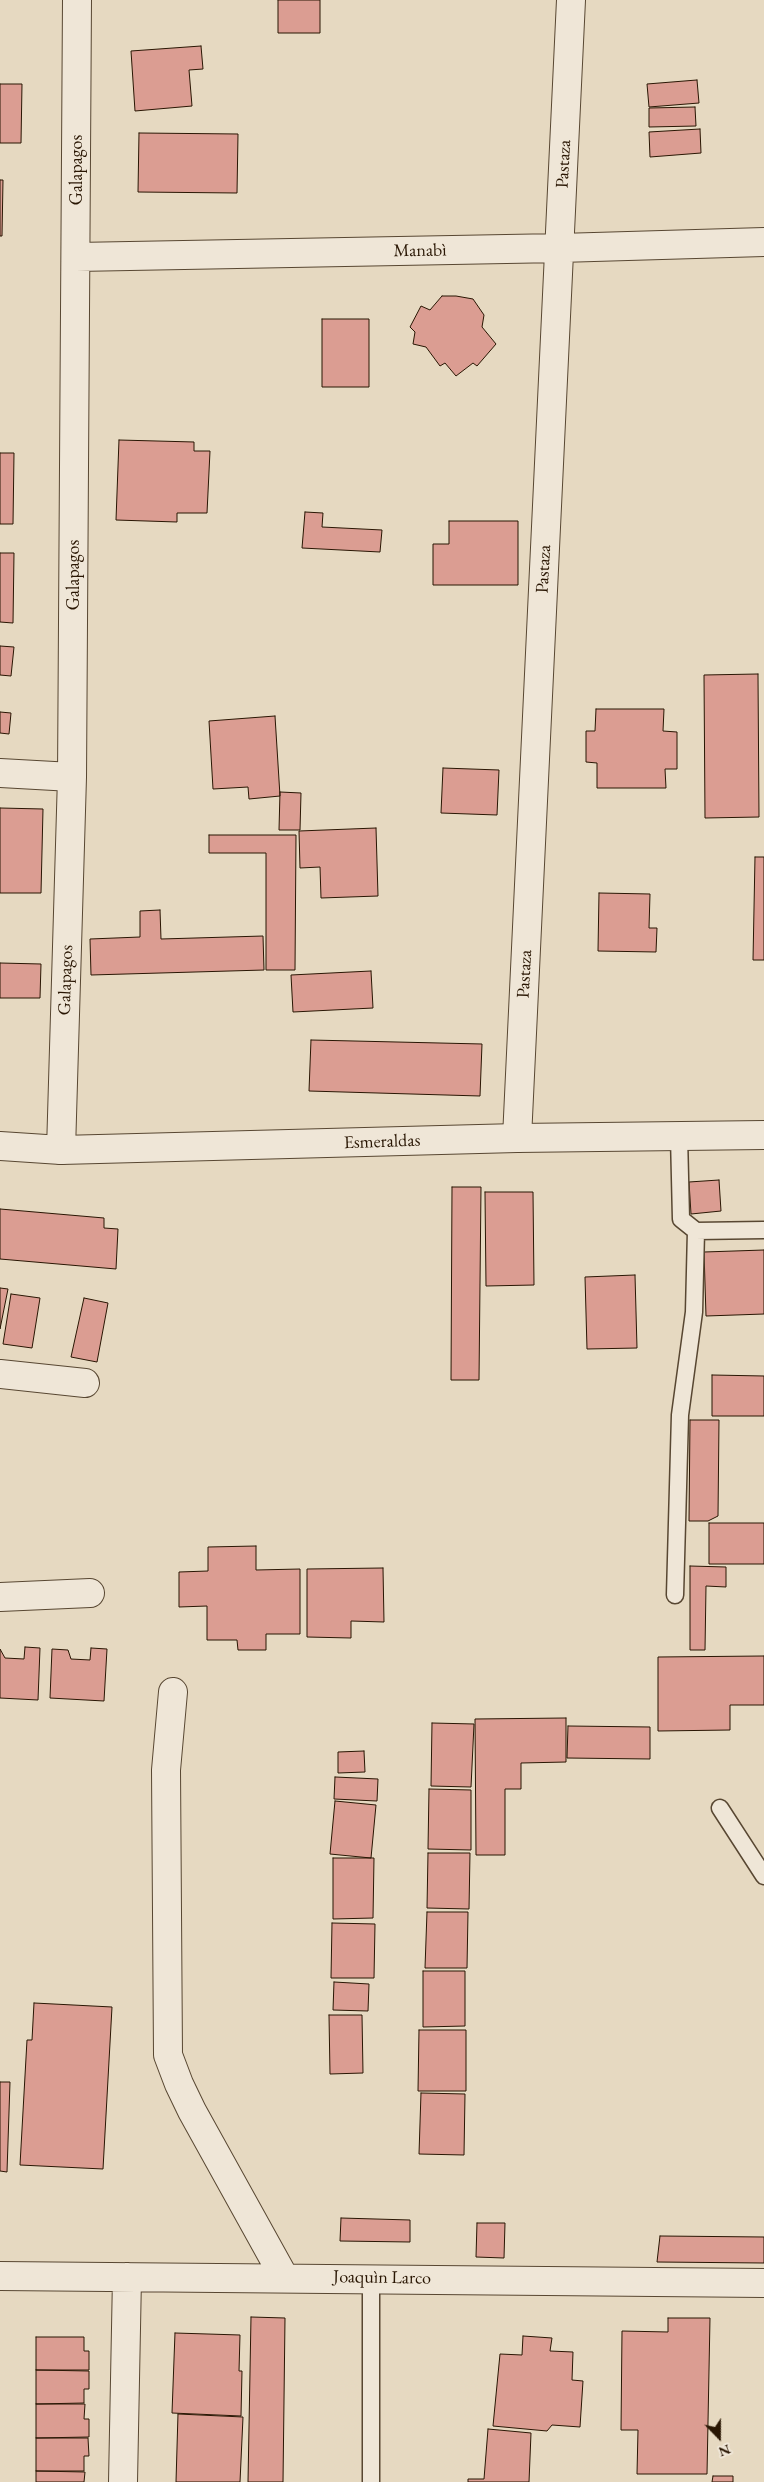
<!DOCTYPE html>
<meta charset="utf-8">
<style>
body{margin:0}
#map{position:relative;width:764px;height:2482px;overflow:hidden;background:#e6d9c1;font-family:"EB Garamond",serif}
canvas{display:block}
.north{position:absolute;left:694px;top:2412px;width:50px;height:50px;-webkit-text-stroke:4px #efe6d7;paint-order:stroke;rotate:158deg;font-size:14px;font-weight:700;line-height:20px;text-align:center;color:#291603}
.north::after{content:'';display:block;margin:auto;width:18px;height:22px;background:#291603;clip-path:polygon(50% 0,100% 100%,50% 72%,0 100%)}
</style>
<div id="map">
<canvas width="764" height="2482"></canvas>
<div class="north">N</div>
</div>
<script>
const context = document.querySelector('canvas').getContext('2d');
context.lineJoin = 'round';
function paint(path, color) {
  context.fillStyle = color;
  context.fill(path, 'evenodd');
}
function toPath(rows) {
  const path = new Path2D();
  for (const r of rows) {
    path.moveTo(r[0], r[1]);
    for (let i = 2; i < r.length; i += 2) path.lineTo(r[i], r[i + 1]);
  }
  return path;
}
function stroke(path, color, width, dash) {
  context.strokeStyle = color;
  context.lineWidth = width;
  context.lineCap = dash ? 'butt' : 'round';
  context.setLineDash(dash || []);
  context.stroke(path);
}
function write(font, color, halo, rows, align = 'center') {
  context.font = font + ' "EB Garamond",serif';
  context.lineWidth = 4;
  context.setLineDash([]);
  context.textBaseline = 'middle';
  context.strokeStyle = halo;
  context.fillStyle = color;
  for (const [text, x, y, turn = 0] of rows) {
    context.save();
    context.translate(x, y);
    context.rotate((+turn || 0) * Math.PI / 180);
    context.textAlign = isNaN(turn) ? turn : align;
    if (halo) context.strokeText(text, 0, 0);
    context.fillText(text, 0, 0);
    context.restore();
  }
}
const building = toPath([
 [278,0,320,0,320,33,278,33,278,0],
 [201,46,203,69,189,70,192,106,135,111,131,51,201,46],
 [697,80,699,103,649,107,647,84,697,80],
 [0,84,22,84,21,143,0,143,0,84],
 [695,107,696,126,649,127,649,108,695,107],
 [700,129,701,153,650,157,649,132,700,129],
 [139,133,238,134,237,193,138,192,139,133],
 [0,180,3,180,2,236,0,236,0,180],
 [442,296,456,296,473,299,484,315,482,327,496,344,477,366,473,363,456,376,445,363,440,366,426,347,413,344,415,332,410,327,421,306,430,310,442,296],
 [322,319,369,319,369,387,322,387,322,319],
 [119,440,194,442,194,451,210,451,207,513,177,513,177,522,116,520,119,440],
 [0,453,14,453,13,524,0,524,0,453],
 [305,512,323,513,322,527,382,530,380,552,302,548,305,512],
 [449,521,518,521,518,585,433,585,433,544,449,544,449,521],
 [0,553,14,553,13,623,0,622,0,553],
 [0,646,14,647,11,676,0,675,0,646],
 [758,674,759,817,705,818,704,675,758,674],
 [596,709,664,709,663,731,677,732,677,769,665,769,666,788,597,788,597,763,586,762,586,731,595,731,596,709],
 [0,712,11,713,9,734,0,733,0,712],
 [275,716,280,796,249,799,248,787,213,789,209,721,275,716],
 [443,768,499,770,497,815,441,813,443,768],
 [280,792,301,793,300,830,279,830,280,792],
 [0,808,43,809,41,893,0,893,0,808],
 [376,828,378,896,321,898,320,867,300,868,299,831,376,828],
 [209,835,296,835,295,970,266,970,266,853,209,853,209,835],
 [755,857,764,857,764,960,753,960,755,857],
 [599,893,650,894,649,928,657,928,656,952,598,951,599,893],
 [160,910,161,939,263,936,264,970,91,975,90,939,140,937,140,911,160,910],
 [0,963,41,964,40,998,0,998,0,963],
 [371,971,373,1008,293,1012,291,975,371,971],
 [311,1040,482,1044,480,1096,309,1091,311,1040],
 [719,1180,721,1211,691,1214,689,1182,719,1180],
 [452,1187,481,1187,479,1380,451,1380,452,1187],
 [485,1192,533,1192,534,1285,486,1286,485,1192],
 [0,1209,104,1218,104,1228,118,1229,116,1269,0,1259,0,1209],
 [764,1250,764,1314,706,1316,704,1252,764,1250],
 [635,1275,637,1348,587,1349,585,1277,635,1275],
 [0,1288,8,1289,0,1329,0,1288],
 [11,1294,40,1298,32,1348,3,1344,11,1294],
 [84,1298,108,1303,97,1362,71,1357,84,1298],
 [712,1375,764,1376,764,1416,712,1416,712,1375],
 [690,1420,719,1420,718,1516,708,1521,689,1521,690,1420],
 [709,1523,764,1523,764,1564,709,1564,709,1523],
 [256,1546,256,1570,300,1569,300,1634,266,1634,266,1650,238,1650,237,1640,207,1640,207,1606,179,1607,179,1572,208,1571,208,1547,256,1546],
 [690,1566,726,1567,726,1587,706,1586,705,1650,690,1650,690,1566],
 [383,1568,384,1622,351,1621,351,1638,307,1637,307,1569,383,1568],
 [25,1647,40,1648,38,1700,0,1698,0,1649,5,1658,24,1659,25,1647],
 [91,1648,107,1649,104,1701,50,1698,52,1649,68,1650,71,1659,90,1660,91,1648],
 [764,1656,764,1705,730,1705,730,1730,658,1731,658,1657,764,1656],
 [566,1718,566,1762,521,1763,521,1789,505,1789,505,1855,476,1855,475,1719,566,1718],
 [432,1723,474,1724,471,1787,431,1786,432,1723],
 [568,1726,650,1727,650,1759,567,1758,568,1726],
 [364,1751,365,1772,338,1773,338,1752,364,1751],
 [335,1777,378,1779,377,1801,334,1799,335,1777],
 [429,1789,471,1790,471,1850,428,1849,429,1789],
 [335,1801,376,1805,371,1858,330,1854,335,1801],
 [428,1853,470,1853,469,1909,427,1908,428,1853],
 [333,1858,374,1858,373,1918,333,1919,333,1858],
 [427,1912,468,1912,467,1968,425,1968,427,1912],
 [332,1923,375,1924,374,1978,331,1978,332,1923],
 [423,1971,465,1971,465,2026,423,2027,423,1971],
 [334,1982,369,1984,368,2011,333,2010,334,1982],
 [34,2003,112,2007,103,2169,20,2165,27,2040,32,2040,34,2003],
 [329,2015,362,2015,363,2073,330,2074,329,2015],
 [419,2030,466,2030,466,2091,418,2091,419,2030],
 [0,2082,10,2082,7,2172,0,2171,0,2082],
 [421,2093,465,2094,464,2155,419,2154,421,2093],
 [341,2218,410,2220,410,2242,340,2241,341,2218],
 [477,2223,505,2223,504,2258,476,2257,477,2223],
 [660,2236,764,2237,764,2263,657,2262,660,2236],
 [251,2317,285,2318,283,2482,248,2482,251,2317],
 [668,2318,710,2318,707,2474,637,2474,638,2430,621,2430,622,2331,668,2332,668,2318],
 [175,2333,240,2335,239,2371,242,2371,241,2416,172,2413,175,2333],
 [523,2336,552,2338,550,2351,573,2352,572,2380,583,2381,580,2427,552,2425,547,2431,493,2426,500,2354,522,2355,523,2336],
 [36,2337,84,2337,84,2351,89,2351,89,2370,36,2370,36,2337],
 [36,2370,89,2371,89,2389,84,2389,84,2403,36,2404,36,2370],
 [36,2404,85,2404,84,2419,89,2419,89,2437,36,2438,36,2404],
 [178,2414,243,2417,240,2482,176,2482,178,2414],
 [488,2429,531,2433,529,2482,468,2482,468,2479,484,2479,488,2429],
 [36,2438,88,2438,89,2456,84,2456,84,2471,36,2471,36,2438],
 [36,2471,85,2472,84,2482,36,2482,36,2471],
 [713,2476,733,2476,733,2482,712,2482,713,2476]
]);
paint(building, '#db9d92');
stroke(building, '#291603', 1);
const service = toPath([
 [696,1231,764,1230],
 [675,1595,680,1415,694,1312,696,1231,681,1219,679,1136],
 [720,1808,764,1876],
 [371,2482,371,2278]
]);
const minor = toPath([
 [76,257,560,248,764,242],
 [0,773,72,777],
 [517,1138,571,0],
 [61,1150,72,777,77,0],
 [0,1374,85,1383],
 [0,1597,90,1593],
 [173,1692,166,1770,168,2055,179,2084,192,2111,284,2277],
 [0,2276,764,2283],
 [123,2482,127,2277]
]);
const tertiary = toPath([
 [0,1146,61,1150,517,1138,764,1135]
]);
stroke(service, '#584732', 19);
stroke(minor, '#584732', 30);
stroke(tertiary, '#584732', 30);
stroke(service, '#efe6d7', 16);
stroke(minor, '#efe6d7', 28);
stroke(tertiary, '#efe6d7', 28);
write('18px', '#291603', '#efe6d7', [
 ["Pastaza",564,164,-87],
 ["Galapagos",77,170,-90],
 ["Manabì",420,251,-1],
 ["Pastaza",544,569,-87],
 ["Galapagos",74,575,-90],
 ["Pastaza",525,974,-87],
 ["Galapagos",66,980,-88],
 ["Esmeraldas",382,1142,-2],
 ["Joaquìn Larco",382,2278,1]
]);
</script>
